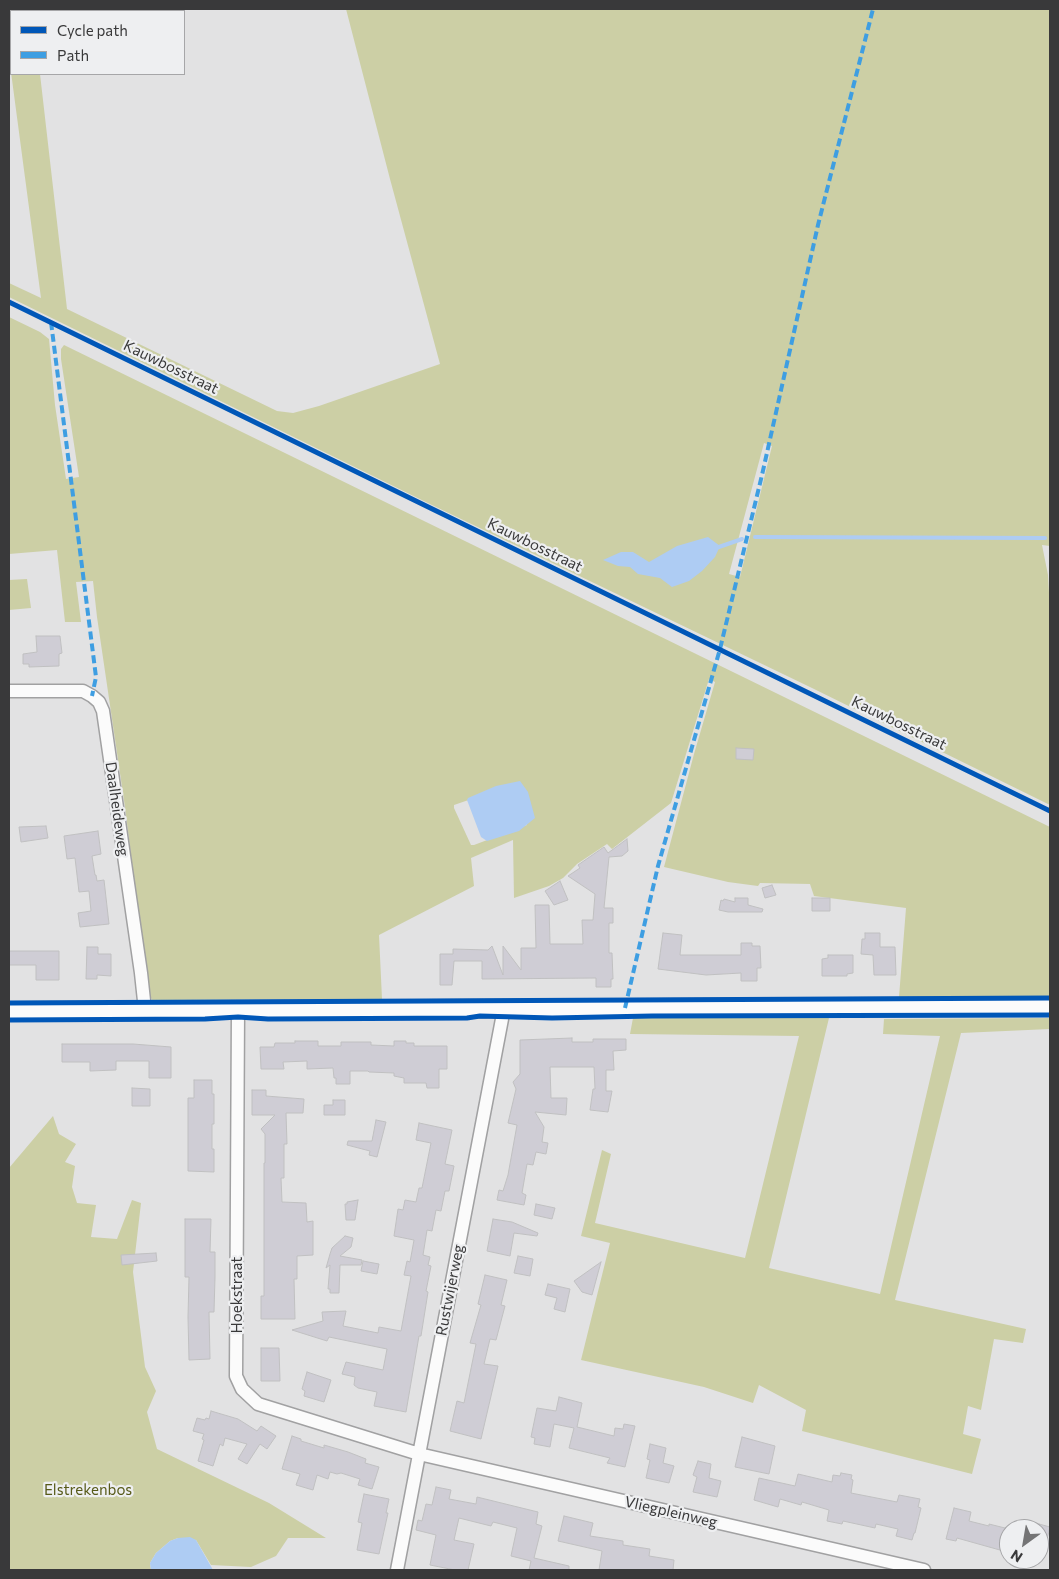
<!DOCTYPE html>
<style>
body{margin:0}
#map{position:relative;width:1059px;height:1579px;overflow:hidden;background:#e2e2e3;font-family:Commissioner,sans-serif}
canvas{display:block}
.frame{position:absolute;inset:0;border:10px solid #39393a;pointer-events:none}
.legend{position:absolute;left:10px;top:10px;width:175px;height:65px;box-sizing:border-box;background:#eeeff1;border:1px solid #a6a6a8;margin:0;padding:6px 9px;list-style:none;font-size:15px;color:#39393a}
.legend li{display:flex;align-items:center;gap:10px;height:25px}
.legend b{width:25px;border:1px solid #a6a6a8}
.north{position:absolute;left:999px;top:1519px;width:50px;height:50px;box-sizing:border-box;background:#eeeff1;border:1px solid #a6a6a8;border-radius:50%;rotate:212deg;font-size:14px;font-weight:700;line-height:20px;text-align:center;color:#39393a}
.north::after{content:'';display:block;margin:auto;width:18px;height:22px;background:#747475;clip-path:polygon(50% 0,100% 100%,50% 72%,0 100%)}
</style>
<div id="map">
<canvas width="1059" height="1579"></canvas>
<div class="frame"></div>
<ul class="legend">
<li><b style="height:6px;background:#0057b8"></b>Cycle path</li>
<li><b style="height:6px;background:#3e9ee2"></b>Path</li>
</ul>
<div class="north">N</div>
</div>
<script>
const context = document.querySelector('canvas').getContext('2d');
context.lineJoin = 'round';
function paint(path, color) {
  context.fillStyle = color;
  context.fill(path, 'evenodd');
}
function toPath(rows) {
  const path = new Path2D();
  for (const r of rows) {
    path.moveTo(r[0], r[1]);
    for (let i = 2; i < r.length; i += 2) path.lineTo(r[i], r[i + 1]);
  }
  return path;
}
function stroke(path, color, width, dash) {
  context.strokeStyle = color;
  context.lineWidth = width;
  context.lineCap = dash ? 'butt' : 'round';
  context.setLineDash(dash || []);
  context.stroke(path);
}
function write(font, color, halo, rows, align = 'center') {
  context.font = font + ' Commissioner,sans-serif';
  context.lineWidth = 4.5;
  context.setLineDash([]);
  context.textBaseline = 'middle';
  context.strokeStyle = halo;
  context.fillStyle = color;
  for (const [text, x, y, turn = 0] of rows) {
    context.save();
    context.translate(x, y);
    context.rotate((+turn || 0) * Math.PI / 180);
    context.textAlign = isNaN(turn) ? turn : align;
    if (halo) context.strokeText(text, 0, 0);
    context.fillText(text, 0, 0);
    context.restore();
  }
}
paint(toPath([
 [9,9,32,9,33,11,11,11,11,74,40,74,67,309,277,411,293,413,319,406,440,364,390,179,346,9,1050,9,1050,546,1042,545,1048,575,1050,610,1050,805,812,688,432,505,9,297,9,283,41,298,9,57],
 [764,443,772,446,740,577,729,574],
 [9,317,40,332,49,339,55,405,66,479,79,477,61,359,61,349,64,345,1050,827,1050,996,899,997,906,908,814,896,810,884,760,883,758,886,728,882,664,867,694,754,715,682,709,679,671,803,612,849,607,844,577,864,563,878,549,886,514,898,513,840,471,858,474,886,379,935,382,999,152,1000,148,991,125,807,97,617,93,581,76,582,81,622,65,622,57,550,9,554],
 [515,784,527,825,474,845,471,845,454,808,454,805],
 [27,579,31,608,9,610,9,580],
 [633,1018,829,1018,769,1268,880,1294,940,1036,883,1034,884,1019,1050,1018,1050,1029,961,1033,895,1300,1026,1329,1023,1343,994,1339,981,1410,968,1406,963,1434,981,1439,972,1474,802,1431,806,1410,759,1385,753,1403,704,1387,581,1360,610,1243,581,1236,602,1150,611,1154,595,1223,745,1258,799,1036,630,1034],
 [53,1116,59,1134,76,1144,65,1162,75,1166,72,1187,77,1203,96,1205,91,1237,117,1239,132,1200,141,1203,133,1272,145,1367,156,1391,147,1412,157,1449,269,1503,326,1538,288,1538,276,1556,251,1567,211,1565,196,1540,178,1538,170,1541,156,1553,150,1563,151,1570,9,1570,9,1168]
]), '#cccfa5');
paint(toPath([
 [708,537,720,546,715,557,702,571,689,581,672,587,660,578,638,574,630,567,618,566,603,560,621,552,633,552,649,562,677,546],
 [520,781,528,792,535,818,519,831,487,841,481,837,467,800,468,798,496,786],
 [190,1537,196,1540,213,1570,151,1570,150,1563,156,1553,170,1541,178,1538]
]), '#aeccf3');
stroke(toPath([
 [755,537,1045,538],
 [716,548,742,539]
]), '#aeccf3', 4);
const building = toPath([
 [36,636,60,636,62,653,59,654,59,666,29,667,29,664,23,664,23,654,37,652,36,636],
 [736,748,754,749,753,760,736,759,736,748],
 [46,826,48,838,21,842,19,827,46,826],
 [98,831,101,854,92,856,95,875,96,875,97,881,104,880,109,924,80,927,78,913,91,911,89,891,79,892,75,858,67,859,64,836,98,831],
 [627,839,628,851,622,856,609,857,604,908,613,908,613,923,609,923,609,953,612,953,613,979,611,979,611,987,596,987,596,978,482,979,482,961,454,961,452,985,440,985,440,954,453,954,453,949,488,950,492,946,503,975,503,946,521,970,521,948,536,948,535,905,549,905,550,944,583,944,582,920,593,920,595,894,568,876,580,868,578,865,604,847,608,853,627,839],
 [560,881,568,900,554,905,545,891,560,881],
 [772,885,776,895,765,898,762,888,772,885],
 [735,898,748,898,748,905,763,909,762,912,728,912,719,910,721,900,723,901,724,899,735,902,735,898],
 [812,898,830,898,830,911,812,911,812,898],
 [663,933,682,935,680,955,741,955,741,943,752,943,752,946,760,946,761,968,757,968,757,981,741,981,741,973,706,975,658,969,663,933],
 [865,933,880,933,880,947,895,947,896,975,874,975,873,955,861,954,862,939,865,939,865,933],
 [87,947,98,947,98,954,111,954,111,976,97,975,97,979,86,979,87,947],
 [9,951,59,951,59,980,36,980,36,965,9,965,9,951],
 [828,955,853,955,853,973,847,974,847,976,822,976,822,959,828,958,828,955],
 [572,1038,572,1042,593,1042,593,1039,626,1039,626,1050,613,1051,614,1070,606,1070,606,1091,612,1091,608,1112,590,1110,593,1089,595,1089,594,1067,550,1067,551,1098,567,1098,566,1115,535,1112,544,1127,542,1142,548,1143,546,1154,536,1152,533,1165,527,1164,522,1193,526,1195,524,1205,497,1200,499,1190,503,1191,508,1175,517,1125,508,1123,516,1089,513,1082,520,1074,520,1040,572,1038],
 [295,1041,318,1041,318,1046,341,1046,341,1042,371,1042,371,1045,394,1046,394,1041,406,1041,406,1043,414,1043,414,1046,447,1046,447,1069,439,1069,439,1088,427,1088,426,1083,404,1083,404,1078,394,1076,394,1073,369,1072,368,1071,350,1071,350,1084,336,1084,336,1078,334,1078,333,1068,307,1069,307,1061,283,1062,284,1069,261,1069,260,1047,274,1047,275,1043,295,1043,295,1041],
 [62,1044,133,1044,171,1047,171,1078,149,1078,149,1061,116,1061,116,1070,90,1071,90,1062,62,1062,62,1044],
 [194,1080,212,1080,212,1094,214,1094,214,1124,212,1124,212,1149,214,1149,214,1172,188,1171,188,1098,194,1098,194,1080],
 [132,1088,150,1089,150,1106,132,1106,132,1088],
 [252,1090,266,1090,266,1096,304,1099,303,1113,286,1113,287,1144,284,1144,284,1178,281,1178,282,1202,306,1203,307,1222,313,1221,313,1255,297,1256,297,1279,294,1279,295,1319,261,1319,261,1296,264,1296,264,1163,265,1163,265,1134,261,1129,275,1115,252,1115,252,1090],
 [333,1100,345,1100,345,1115,324,1115,324,1105,333,1105,333,1100],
 [376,1120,386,1122,377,1157,369,1155,370,1151,347,1145,348,1141,372,1141,376,1120],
 [419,1123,452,1130,445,1164,454,1166,449,1191,445,1191,441,1211,436,1210,432,1231,427,1230,423,1255,430,1257,428,1265,431,1266,426,1291,428,1292,421,1336,419,1336,406,1412,374,1406,377,1392,358,1388,354,1385,355,1377,342,1374,346,1362,383,1370,387,1349,329,1337,327,1341,292,1330,323,1321,322,1312,346,1311,343,1326,378,1333,379,1327,401,1331,411,1276,404,1275,407,1261,410,1262,414,1240,394,1236,398,1209,403,1210,405,1200,416,1202,419,1188,422,1188,431,1143,416,1140,419,1123],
 [358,1200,355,1220,346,1220,345,1204,347,1204,347,1202,358,1200],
 [536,1204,555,1208,552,1219,534,1215,536,1204],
 [185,1219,211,1219,210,1252,215,1252,215,1277,214,1312,209,1312,210,1359,189,1360,188,1317,189,1277,185,1277,185,1219],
 [493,1219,512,1222,538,1233,537,1236,514,1233,510,1256,487,1251,493,1219],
 [345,1236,353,1238,351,1247,340,1256,362,1260,361,1265,340,1265,339,1293,330,1293,330,1289,328,1289,330,1265,326,1268,330,1254,332,1248,345,1236],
 [156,1253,157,1261,122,1265,121,1255,156,1253],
 [518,1256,533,1259,530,1276,514,1273,518,1256],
 [363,1261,379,1264,377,1274,361,1271,363,1261],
 [601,1262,592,1295,582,1292,574,1281,601,1262],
 [485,1275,507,1280,501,1305,505,1306,496,1340,490,1339,484,1364,498,1366,481,1439,450,1431,457,1401,464,1403,476,1344,470,1343,481,1305,478,1304,485,1275],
 [548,1284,570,1289,565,1312,554,1309,557,1298,545,1295,548,1284],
 [261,1348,279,1348,280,1381,261,1381,261,1348],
 [307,1372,331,1380,324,1402,304,1396,305,1391,302,1389,307,1372],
 [559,1397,582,1403,577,1427,614,1436,615,1428,623,1429,624,1424,635,1426,625,1467,607,1463,610,1458,569,1448,574,1428,554,1424,550,1447,534,1444,535,1438,531,1437,537,1408,556,1411,559,1397],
 [211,1411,238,1419,257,1431,261,1426,276,1436,267,1449,260,1444,247,1464,238,1459,247,1444,225,1438,223,1446,220,1444,213,1466,198,1461,204,1440,202,1439,204,1434,193,1431,197,1418,205,1420,206,1418,209,1419,211,1411],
 [292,1436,301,1439,301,1441,324,1448,324,1445,348,1452,366,1459,365,1463,379,1467,372,1489,358,1485,360,1479,341,1473,337,1474,330,1472,328,1479,317,1475,313,1490,296,1485,300,1474,282,1469,292,1436],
 [742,1437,775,1446,769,1474,735,1467,742,1437],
 [650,1444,666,1448,663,1463,674,1466,669,1483,646,1478,650,1460,647,1459,650,1444],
 [698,1461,711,1464,709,1478,721,1481,717,1497,693,1492,697,1477,693,1475,698,1461],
 [841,1473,852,1475,851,1479,853,1480,851,1493,897,1502,899,1495,920,1499,918,1507,921,1508,915,1533,914,1533,912,1540,896,1536,898,1529,876,1524,875,1528,843,1521,842,1524,827,1521,829,1510,802,1502,801,1505,780,1499,778,1507,754,1500,759,1478,795,1486,798,1474,832,1482,833,1475,840,1476,841,1473],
 [436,1487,451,1490,449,1499,476,1504,477,1497,538,1512,536,1524,542,1526,534,1558,569,1566,569,1570,529,1570,531,1561,511,1556,517,1528,493,1522,491,1526,459,1518,454,1540,474,1544,468,1570,455,1570,430,1565,436,1535,416,1530,418,1520,422,1521,426,1504,432,1505,436,1487],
 [364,1494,389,1499,386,1513,388,1513,379,1554,357,1550,362,1523,358,1522,364,1494],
 [954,1508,971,1512,969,1521,989,1526,989,1524,1009,1529,1009,1544,1007,1552,957,1538,956,1541,946,1539,954,1508],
 [564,1516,593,1523,590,1536,623,1541,623,1545,650,1549,649,1556,674,1560,673,1570,599,1570,602,1551,558,1541,564,1516],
 [1039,1524,1050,1527,1043,1557,1039,1557,1039,1524]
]);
paint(building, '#cfcdd5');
stroke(building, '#c0c0c1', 1);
const street = toPath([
 [9,691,83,691,92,696,99,702,103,711,141,973,145,1010],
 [238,1010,236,1376,242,1389,258,1404,419,1454,924,1570],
 [397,1570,502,1019,502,1009]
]);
const secondary = toPath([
 [9,1011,1050,1006]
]);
stroke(street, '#a1a1a2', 15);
stroke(secondary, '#a1a1a2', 20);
stroke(street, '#fbfbfb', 12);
stroke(secondary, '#fbfbfb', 18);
stroke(toPath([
 [51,322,96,677,92,696],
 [625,1008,658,866,720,649,762,475,818,225,873,9]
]), '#3e9ee2', 4, [8, 4]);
stroke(toPath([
 [9,302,1050,811],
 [9,1003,1050,998],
 [9,1020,205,1019,238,1017,268,1019,467,1018,480,1016,552,1018,652,1016,1050,1015]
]), '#0057b8', 5);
write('15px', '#39393a', '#eeeff1', [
 ["Kauwbosstraat",171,367,26],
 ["Kauwbosstraat",535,545,26],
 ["Kauwbosstraat",899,723,26],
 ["Daalheideweg",117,809,82],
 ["Rustwijerweg",450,1290,-79],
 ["Hoekstraat",237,1295,-90],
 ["Vliegpleinweg",671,1512,13]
]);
write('15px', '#575a18', '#eeeff1', [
 ["Elstrekenbos",88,1490]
]);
</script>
